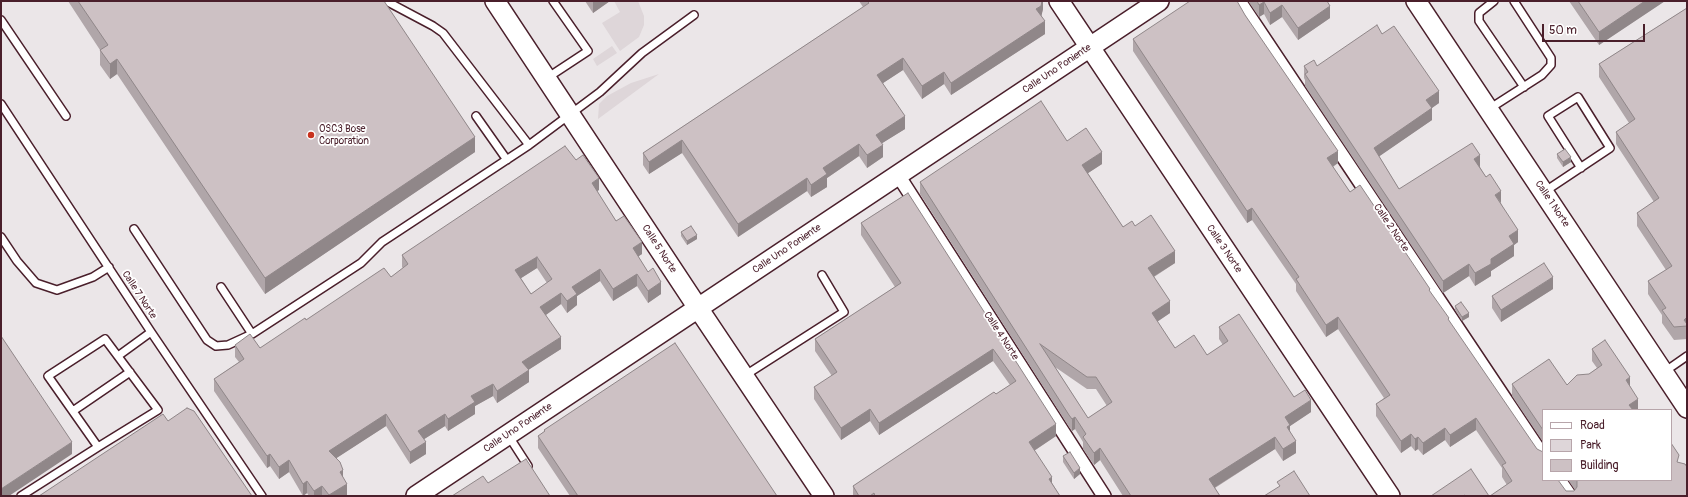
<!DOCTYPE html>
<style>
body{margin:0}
#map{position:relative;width:1688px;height:497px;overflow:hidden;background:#f8f6f7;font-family:Pangolin,sans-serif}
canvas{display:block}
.frame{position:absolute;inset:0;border:2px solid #4a1f2b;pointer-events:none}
.legend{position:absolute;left:1542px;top:409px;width:130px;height:72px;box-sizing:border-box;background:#fff;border:1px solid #b7a5aa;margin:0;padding:5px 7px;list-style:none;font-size:12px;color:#4a1f2b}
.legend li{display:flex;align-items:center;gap:8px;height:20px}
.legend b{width:20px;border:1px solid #b7a5aa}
.scale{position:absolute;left:1542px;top:24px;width:103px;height:18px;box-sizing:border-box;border:2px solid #4a1f2b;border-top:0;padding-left:5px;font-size:12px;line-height:14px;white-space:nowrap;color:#4a1f2b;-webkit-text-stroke:3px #fff;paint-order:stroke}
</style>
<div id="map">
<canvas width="1688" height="497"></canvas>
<div class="frame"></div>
<ul class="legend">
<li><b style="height:5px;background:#fff"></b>Road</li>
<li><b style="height:11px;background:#ded6d9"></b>Park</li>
<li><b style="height:11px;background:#cdc1c4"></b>Building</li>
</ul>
<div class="scale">50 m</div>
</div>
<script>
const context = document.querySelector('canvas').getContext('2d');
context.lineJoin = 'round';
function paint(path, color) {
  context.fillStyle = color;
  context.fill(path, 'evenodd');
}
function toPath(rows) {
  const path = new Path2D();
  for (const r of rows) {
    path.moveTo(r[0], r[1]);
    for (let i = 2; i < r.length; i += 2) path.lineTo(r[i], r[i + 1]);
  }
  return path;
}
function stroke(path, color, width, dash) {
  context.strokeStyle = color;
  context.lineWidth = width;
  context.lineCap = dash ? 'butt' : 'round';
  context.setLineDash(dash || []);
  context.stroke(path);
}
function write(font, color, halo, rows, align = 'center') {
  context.font = font + ' Pangolin,sans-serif';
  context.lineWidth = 3.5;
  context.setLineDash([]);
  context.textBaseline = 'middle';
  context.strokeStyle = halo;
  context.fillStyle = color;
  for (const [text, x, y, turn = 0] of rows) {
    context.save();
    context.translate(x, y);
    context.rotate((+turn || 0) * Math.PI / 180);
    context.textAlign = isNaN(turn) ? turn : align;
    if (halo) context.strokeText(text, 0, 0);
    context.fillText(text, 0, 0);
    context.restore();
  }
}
paint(toPath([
 [1,1,1687,1,1687,496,1,496],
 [1543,410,1671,410,1671,480,1543,480]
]), '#ebe6e8');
paint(toPath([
 [614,1,638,1,644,16,644,25,639,37,620,51,602,23,620,12],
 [612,46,617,53,597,66,593,59],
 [659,74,598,119,599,104,607,96,631,83]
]), '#ded6d9');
const lane = toPath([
 [386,1,433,26,443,33,529,145],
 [1494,1,1479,13,1479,21,1524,87],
 [1,20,66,116],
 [547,78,588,51,553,1],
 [1,104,151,332,262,496],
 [1489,109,1542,75,1551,65,1551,58,1514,1],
 [476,116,507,160],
 [1544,192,1610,148,1578,97,1548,116,1581,168],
 [134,229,207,340,216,346,228,345,252,334,361,263,382,242,529,145,600,92,642,53,694,15],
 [1,237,17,261,36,283,57,290,93,277,109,267],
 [221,287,252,334],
 [105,339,158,410,98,447,48,376,105,339],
 [118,356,151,332],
 [1664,372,1687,356],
 [744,376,844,312,822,275],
 [73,411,130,372],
 [508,435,528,466],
 [21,496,98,447]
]);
const street = toPath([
 [1239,1,1543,456],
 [898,175,1104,496],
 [1559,480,1570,496]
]);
const secondary = toPath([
 [495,1,698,308,824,496],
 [1059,1,1390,496],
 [1416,1,1687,408],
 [416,496,1159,1]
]);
stroke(lane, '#4a1f2b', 10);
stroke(street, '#4a1f2b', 16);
stroke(secondary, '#4a1f2b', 22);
stroke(lane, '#fff', 7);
stroke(street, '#fff', 13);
stroke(secondary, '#fff', 19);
paint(toPath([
 [68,1,384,1,475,152,265,294,117,74,110,79,100,65,100,50],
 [585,1,610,1,593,13],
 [859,1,1043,1,1043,9,1041,16,1045,34,951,95,944,84,922,99,903,70,883,83,905,129,882,143,883,157,867,168,859,156,827,178,827,187,811,197,807,191,738,237,682,153,649,174,643,165,643,153,863,7],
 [1248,1,1327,1,1330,18,1298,40,1282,17,1270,25,1264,14,1259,17],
 [1569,1,1665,1,1599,45],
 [1687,8,1687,339,1674,340,1662,323,1662,315,1648,294,1648,281,1666,270,1637,226,1637,213,1654,202,1616,144,1616,132,1629,123,1599,77,1599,64],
 [1245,15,1338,163,1333,167,1350,192,1430,292,1449,321,1543,480,1566,491,1574,491,1575,490,1568,480,1671,480,1679,462,1687,496,1490,496,1507,485,1502,477,1502,468,1476,430,1450,447,1445,440,1423,455,1418,449,1415,451,1411,446,1401,453,1376,416,1376,404,1384,398,1338,329,1326,337,1296,291,1296,284,1252,220,1247,223,1133,51,1133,39],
 [1382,34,1439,103,1432,108,1432,120,1379,156,1399,189,1480,167,1501,203,1518,242,1514,245,1514,256,1491,271,1491,276,1475,286,1469,276,1443,293,1305,86,1305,80,1304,78,1304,66,1317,66],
 [1067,141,1102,164,1088,173,1123,227,1135,226,1175,263,1154,277,1170,313,1157,322,1175,348,1207,355,1223,345,1219,339,1219,327,1294,397,1311,412,1290,426,1290,431,1296,453,1283,461,1275,449,1215,488,1220,496,1123,496,1100,460,1094,465,1083,449,1083,442,1075,429,1072,431,1069,427,920,194,920,182],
 [1055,367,1087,389,1096,389,1107,406,1088,418],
 [1557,154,1571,162,1563,167,1557,158],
 [599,190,597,191,616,221,642,254,638,256,661,294,648,303,637,286,613,301,600,281,577,296,577,305,567,313,561,304,546,315,561,349,528,370,529,382,497,403,493,396,475,406,475,414,448,431,445,426,424,439,426,454,410,464,386,426,336,458,343,477,347,496,309,496,307,493,303,496,289,472,279,479,270,466,267,468,214,391,214,379,239,362,235,357,235,345,260,348,306,320,391,277,403,268,402,267,402,255],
 [537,268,547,283,531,294,521,278],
 [908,193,1056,436,1034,451,1052,483,1060,496,853,496,853,486,1010,385,993,361,879,435,870,421,841,440,814,399,814,387,832,376,815,351,815,339,895,287,861,235,861,223],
 [681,232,697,239,687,245,681,236],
 [1553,289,1501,322,1492,308,1492,296],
 [1455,306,1469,317,1462,321,1455,310],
 [1592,349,1630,386,1638,410,1543,410,1543,442,1512,396,1512,384,1567,385,1589,374,1597,368,1592,361],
 [544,430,777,496,570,496,538,448,538,436,544,432],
 [1063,456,1080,474,1074,479,1063,462]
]), '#b0a6a9');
paint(toPath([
 [593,1,610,1,593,13],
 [1042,1,1043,1,1043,9,1041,18,1036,9],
 [1645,1,1665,1,1599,45,1599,32],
 [1264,2,1264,14,1259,17,1259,5],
 [1282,5,1282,17,1270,25,1270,13],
 [1330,6,1330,18,1298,40,1298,28],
 [1045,21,1045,34,951,95,951,83],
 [903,58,903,70,877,87,877,75],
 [117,59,117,74,110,79,110,64],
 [944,72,944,84,922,99,922,86],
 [1439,91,1439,103,1426,112,1426,100],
 [1432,108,1432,120,1374,160,1374,148],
 [905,116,905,129,876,147,876,135],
 [475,137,475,152,265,294,265,278],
 [682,140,682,153,649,174,649,162],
 [859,144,859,156,827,178,827,187,811,197,811,185,823,168],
 [883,145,883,157,867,168,867,155],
 [1338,151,1338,163,1327,170,1327,158],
 [1102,152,1102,164,1082,177,1082,165],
 [1480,155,1480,167,1474,171,1474,159],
 [1571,157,1571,162,1563,167,1563,162],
 [599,178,599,190,592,195,592,183],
 [807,178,807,191,738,237,738,224],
 [1501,191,1501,203,1495,195],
 [1252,208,1252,220,1247,223,1247,211],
 [1518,230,1518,242,1514,245,1514,256,1491,271,1491,276,1475,286,1475,273,1509,236],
 [697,235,697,239,687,245,687,241],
 [642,242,642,254,633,260,633,248],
 [1175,251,1175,263,1148,280,1148,268],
 [537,257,537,268,515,282,515,270],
 [1469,264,1469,276,1443,293,1443,281],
 [600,269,600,281,577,296,577,305,567,313,567,301,572,287],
 [637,274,637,286,613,301,613,289],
 [1553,277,1553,289,1501,322,1501,310],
 [661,282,661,294,648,303,648,291],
 [561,293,561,304,540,319,540,307],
 [1170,301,1170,313,1152,325,1152,313],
 [1469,313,1469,317,1462,321,1462,317],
 [1338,317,1338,329,1326,337,1326,325],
 [1687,318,1687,326,1684,320],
 [561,337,561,349,522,374,522,362],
 [993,349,993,361,879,435,879,423],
 [529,370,529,382,497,403,497,391],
 [1630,377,1630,389,1626,380],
 [493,384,493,396,475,406,475,414,448,431,448,419,471,396],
 [1638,399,1638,410,1629,410,1629,405],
 [1311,400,1311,412,1290,426,1290,437,1285,417],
 [870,409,870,421,841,440,841,428],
 [386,414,386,426,329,463,329,451],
 [445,414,445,426,418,443,418,431],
 [1075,417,1075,429,1072,431,1072,419],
 [1476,418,1476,430,1450,447,1450,435],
 [1056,424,1056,436,1029,454,1029,442],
 [1445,428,1445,440,1423,455,1423,443],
 [1411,434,1411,446,1401,453,1401,441],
 [1275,437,1275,449,1209,491,1209,479],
 [1418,437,1418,449,1415,451,1415,439],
 [1296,441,1296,453,1283,461,1283,449],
 [72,442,72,454,9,496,1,496,1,489],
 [426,442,426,454,410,464,410,452],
 [1100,448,1100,460,1094,465,1094,453],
 [270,454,270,466,267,468,267,456],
 [289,460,289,472,279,479,279,467],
 [1080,468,1080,474,1074,479,1074,473],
 [343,470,343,482,340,472],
 [1052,477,1052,489,1049,479],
 [307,481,307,493,303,496,303,484],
 [347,484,347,496,329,496,329,495],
 [322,486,322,496,314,496,314,491]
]), '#908789');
const building = toPath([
 [78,1,384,1,475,137,265,278,117,59,110,64,100,50,108,45,78,1],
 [867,1,1042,1,1041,6,1036,9,1045,21,951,83,944,72,922,86,903,58,877,75,905,116,876,135,883,145,867,155,859,144,823,168,827,174,811,185,807,178,738,224,682,140,649,162,643,153,869,3,867,1],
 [1190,1,1237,1,1245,15,1338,151,1327,158,1350,192,1360,185,1430,289,1429,290,1449,318,1448,319,1537,449,1543,452,1543,480,1558,480,1566,491,1574,491,1577,487,1577,480,1671,480,1671,443,1679,455,1677,462,1685,464,1687,467,1687,496,1490,496,1512,481,1502,465,1506,463,1476,418,1450,435,1445,428,1423,443,1418,437,1415,439,1411,434,1401,441,1376,404,1390,395,1338,317,1326,325,1296,279,1299,277,1252,208,1247,211,1133,39,1190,1],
 [1257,1,1327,1,1330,6,1298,28,1282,5,1270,13,1264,2,1259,5,1257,1],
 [1578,1,1645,1,1599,32,1578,1],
 [1687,8,1687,317,1684,320,1687,324,1687,326,1674,327,1662,310,1666,308,1648,281,1672,266,1637,213,1659,198,1616,132,1635,119,1599,64,1687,8],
 [1377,25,1382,34,1394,26,1439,91,1426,100,1432,108,1374,148,1399,189,1472,143,1480,155,1474,159,1486,177,1490,174,1501,191,1495,195,1518,230,1509,236,1514,244,1491,259,1491,264,1475,273,1469,264,1443,281,1305,74,1308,72,1304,66,1314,60,1317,66,1377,25],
 [1041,101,1067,141,1086,128,1102,152,1082,165,1123,227,1132,221,1135,226,1151,215,1175,251,1148,268,1170,301,1152,313,1175,348,1194,335,1207,355,1228,341,1219,327,1239,314,1294,397,1305,390,1311,400,1285,417,1290,425,1287,427,1296,441,1283,449,1275,437,1209,479,1220,496,1131,496,1100,448,1094,453,1083,437,1086,434,1075,417,1072,419,1069,415,920,182,1041,101],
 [1040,344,1087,377,1096,377,1112,402,1088,418,1040,344],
 [565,146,576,160,583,155,599,178,592,183,616,221,624,216,642,242,633,248,648,272,653,268,661,282,648,291,637,274,613,289,600,269,572,287,577,294,567,301,561,293,540,307,561,337,522,362,529,370,497,391,493,384,471,396,475,402,448,419,445,414,418,431,426,442,410,452,386,414,329,451,340,462,343,470,340,472,347,484,329,495,322,486,314,491,307,481,303,484,289,460,279,467,270,454,267,456,214,379,244,359,235,345,250,334,260,348,305,318,306,320,384,268,391,277,408,264,402,255,565,146],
 [537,257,552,279,531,294,515,270,537,257],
 [1565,149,1571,157,1563,162,1557,154,1565,149],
 [908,193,1056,424,1029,442,1052,477,1049,479,1060,496,875,496,874,493,870,496,859,496,853,486,994,392,996,394,1016,381,993,349,879,423,870,409,841,428,814,387,837,372,815,339,901,283,861,223,908,193],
 [691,226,697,235,687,241,681,232,691,226],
 [1544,263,1553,277,1501,310,1492,296,1544,263],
 [1461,302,1469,313,1462,317,1455,306,1461,302],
 [1,336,72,442,1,489,1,336],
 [1605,340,1630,377,1626,380,1638,399,1629,405,1633,410,1543,410,1543,430,1512,384,1549,359,1567,385,1577,375,1589,374,1602,365,1592,349,1605,340],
 [675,343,777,496,578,496,538,436,545,431,544,430,675,343],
 [187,408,194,411,252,496,39,496,163,414,168,421,187,408],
 [1070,452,1080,468,1074,473,1063,456,1070,452],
 [526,459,550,496,452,496,483,476,488,483,526,459],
 [1471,469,1489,496,1466,496,1465,495,1463,496,1431,496,1471,469],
 [1294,471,1310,496,1264,496,1280,486,1277,482,1294,471]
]);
paint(building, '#cdc1c4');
stroke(building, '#908789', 1);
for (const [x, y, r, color] of [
 [311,135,4,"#c8321e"]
]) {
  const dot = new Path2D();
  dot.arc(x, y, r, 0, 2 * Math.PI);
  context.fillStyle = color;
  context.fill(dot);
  stroke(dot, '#fff', 1.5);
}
write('10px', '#4a1f2b', '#fff', [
 ["Calle Uno Poniente",1057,69,-34],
 ["Calle 1 Norte",1552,204,56],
 ["Calle 2 Norte",1391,228,56],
 ["Calle 5 Norte",659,249,57],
 ["Calle Uno Poniente",787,249,-34],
 ["Calle 3 Norte",1224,249,56],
 ["Calle 7 Norte",139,295,57],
 ["Calle 4 Norte",1001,336,57],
 ["Calle Uno Poniente",518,428,-34]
]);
write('10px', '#4a1f2b', '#fff', [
 ["OSC3 Bose",319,129],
 ["Corporation",319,141]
], 'left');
</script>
